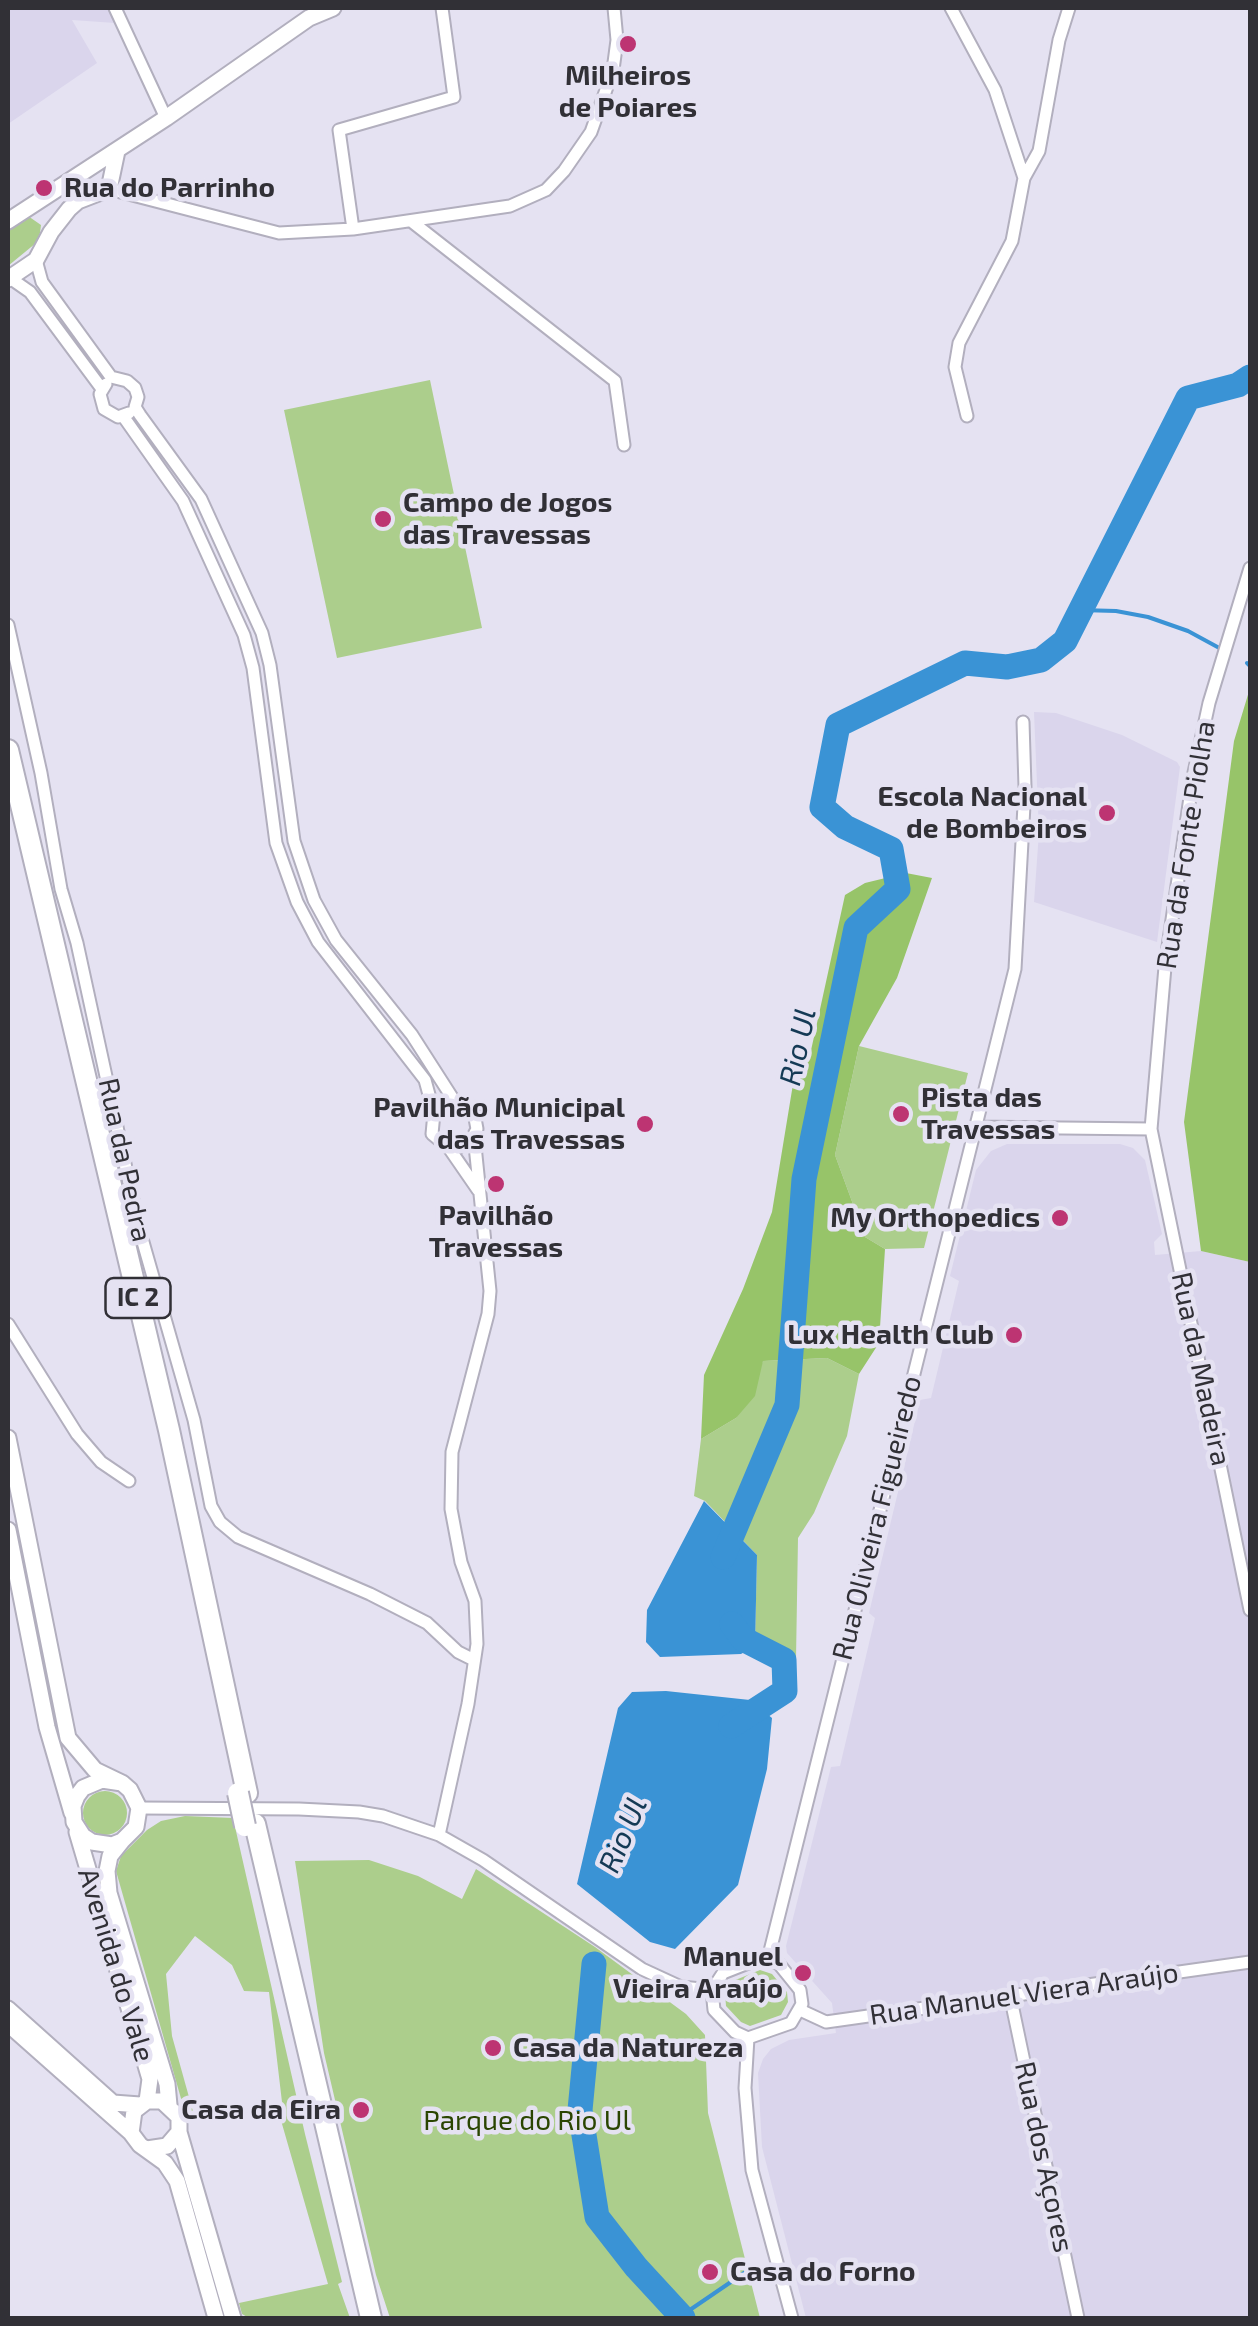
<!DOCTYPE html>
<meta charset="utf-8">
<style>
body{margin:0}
#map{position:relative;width:1258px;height:2326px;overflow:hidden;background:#e5e2f2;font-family:"Exo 2",sans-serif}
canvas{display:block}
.frame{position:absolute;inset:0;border:10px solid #313036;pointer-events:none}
</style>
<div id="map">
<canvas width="1258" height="2326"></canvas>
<div class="frame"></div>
</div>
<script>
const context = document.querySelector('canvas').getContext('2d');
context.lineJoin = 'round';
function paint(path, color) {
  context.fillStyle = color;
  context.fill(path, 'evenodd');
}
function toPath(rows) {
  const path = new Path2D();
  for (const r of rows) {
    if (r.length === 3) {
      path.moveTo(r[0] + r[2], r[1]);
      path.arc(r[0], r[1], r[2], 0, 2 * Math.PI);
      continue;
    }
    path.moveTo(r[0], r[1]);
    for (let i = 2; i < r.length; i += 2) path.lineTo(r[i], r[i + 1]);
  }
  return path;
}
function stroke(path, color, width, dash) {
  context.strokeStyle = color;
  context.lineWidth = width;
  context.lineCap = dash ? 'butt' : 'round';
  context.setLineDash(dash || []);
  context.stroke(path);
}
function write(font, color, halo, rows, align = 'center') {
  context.font = font + ' "Exo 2",sans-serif';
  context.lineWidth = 9;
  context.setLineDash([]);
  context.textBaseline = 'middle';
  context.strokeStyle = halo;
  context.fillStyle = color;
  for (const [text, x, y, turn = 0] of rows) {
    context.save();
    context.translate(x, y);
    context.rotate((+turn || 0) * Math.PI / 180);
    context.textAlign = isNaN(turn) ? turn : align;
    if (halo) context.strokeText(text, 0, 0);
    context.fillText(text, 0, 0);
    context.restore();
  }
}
paint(toPath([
 [8,8,107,8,115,23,72,20,97,63,8,124],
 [1034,712,1056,713,1122,735,1177,762,1180,767,1157,942,1034,902,1039,832],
 [1007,1144,1120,1144,1133,1148,1145,1160,1162,1234,1154,1242,1155,1255,1201,1251,1250,1262,1250,2318,806,2318,762,2147,758,2073,763,2059,771,2049,789,2040,836,2033,832,2003,787,1953,786,1946,831,1767,840,1766,875,1618,869,1613,920,1400,931,1398,959,1281,950,1276,976,1170,991,1151]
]), '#dad5ec');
paint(toPath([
 [28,216,41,225,40,233,36,243,8,266,8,228],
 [430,380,482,628,337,658,284,410],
 [859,1046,968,1073,924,1248,885,1249,865,1237,835,1155],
 [827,1358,859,1374,847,1436,814,1513,798,1538,796,1659,755,1643,757,1555,705,1501,694,1496,701,1439,736,1418,763,1361],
 [105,1813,22],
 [185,1816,233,1818,305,2134,342,2282,338,2284,350,2318,249,2318,242,2314,239,2303,328,2284,276,2103,282,2102,269,1992,244,1991,232,1965,195,1936,166,1974,172,2036,194,2115,186,2116,116,1871,121,1856,147,1830,161,1821],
 [369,1860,418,1876,462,1899,476,1869,595,1947,686,2014,705,2035,708,2113,760,2318,390,2318,376,2275,324,2053,295,1861],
 [760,1970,772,1974,787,1992,788,2002,781,2015,750,2026,741,2022,726,2006,725,1993,733,1981]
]), '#acce8c');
paint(toPath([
 [1250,688,1250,1262,1201,1251,1184,1122,1234,741],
 [906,873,932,878,897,978,859,1046,835,1155,865,1237,885,1249,879,1343,859,1374,827,1358,763,1361,755,1396,736,1418,701,1439,704,1375,743,1289,772,1212,794,1078,810,1055,845,895,865,883]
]), '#97c469');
paint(toPath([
 [704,1501,757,1555,755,1646,741,1654,660,1657,646,1642,647,1610],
 [666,1691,750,1700,772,1718,767,1769,738,1885,675,1949,650,1942,577,1884,618,1708,632,1692]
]), '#3a93d5');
stroke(toPath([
 [1080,610,1116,611,1148,617,1188,631,1223,650],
 [1247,663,1250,666],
 [681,2316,747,2271]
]), '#3a93d5', 4);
stroke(toPath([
 [723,1557,787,1405,804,1179,856,928,898,889,891,849,845,827,822,807,838,725,965,663,1007,667,1041,660,1065,641,1188,398,1238,385,1250,377],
 [731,1726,785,1691,784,1660,743,1639,732,1624],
 [594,1964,580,2110,597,2217,636,2267,683,2318]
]), '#3a93d5', 25);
const street = toPath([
 [115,8,166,118],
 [951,8,995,90,1024,178],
 [109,189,279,233,353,229,510,206,546,190,564,171,591,132,613,70,617,40,614,8],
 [411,221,615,381,624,445],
 [353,229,339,130,454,97,442,8],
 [36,260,42,282,111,377,127,381,135,388,138,397,135,407,140,415,201,499,262,633,270,665,294,841,314,900,336,940,412,1035,455,1102],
 [10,278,30,292,102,389],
 [106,384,100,394,104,409,118,417,129,413],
 [123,416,183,501,244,635,253,668,276,843,297,902,318,942,425,1080,434,1113],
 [967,416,955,367,959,343,1012,241,1024,178,1039,151,1059,40,1069,8],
 [1250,568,1209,703,1193,777,1165,967,1151,1129,1250,1610],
 [8,625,41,773,61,889,77,943,139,1228,194,1420,211,1506,220,1522,238,1537,370,1594,427,1623,458,1652,474,1660],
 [973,1127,1151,1129],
 [449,1148,456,1148,470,1142,477,1129,474,1113,455,1102,439,1107,434,1113,432,1134,449,1148,478,1190],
 [8,1324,77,1434,101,1462,129,1481],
 [139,1808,299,1809,359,1812,383,1816,439,1835,483,1860,642,1969,681,1987,712,1990],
 [439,1835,468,1704,477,1644,475,1601,461,1562,451,1509,452,1452,488,1314,490,1291,474,1136],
 [761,1958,779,1964,800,1990,802,2004,791,2023,748,2038,735,2032,714,2010,712,1990,723,1973,761,1958],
 [768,1959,1015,969,1025,787,1023,722],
 [1010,1995,1078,2318],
 [800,2010,826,2022,1250,1962],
 [748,2038,745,2088,752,2170,792,2318]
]);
const secondary = toPath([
 [8,221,166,118,309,18,333,8],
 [8,279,36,260,51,232,69,209,78,201,109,189,117,151],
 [8,1438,68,1738,95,1770,122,1783,130,1790,139,1808,136,1827,122,1841,112,1845,92,1842,83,1836,74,1822,73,1806,77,1796,83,1788,102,1780,122,1783],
 [8,1530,47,1727,72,1813],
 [77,1832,150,2079,147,2101],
 [122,1841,110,1856,107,1871,109,1893,167,2084,169,2105],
 [8,2009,113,2103,140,2105],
 [8,2024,131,2133],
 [179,2132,233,2318],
 [147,2149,167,2146,179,2132,179,2117,162,2101,147,2101,134,2111,131,2133,140,2145,165,2163,177,2181,216,2318]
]);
const highway = toPath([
 [8,750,169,1430,247,1793],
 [255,1824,371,2318]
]);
stroke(street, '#b2afbe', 15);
stroke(secondary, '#b2afbe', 19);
stroke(highway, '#b2afbe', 24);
stroke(street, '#fff', 11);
stroke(secondary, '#fff', 15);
stroke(highway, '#fff', 20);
const highwayBridge = toPath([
 [238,1793,245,1826]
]);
stroke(highwayBridge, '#b2afbe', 24, []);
stroke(highwayBridge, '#fff', 20);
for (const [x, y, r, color] of [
 [628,44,10,"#bd3472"],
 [44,188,10,"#bd3472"],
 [383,519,10,"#bd3472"],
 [1107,813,10,"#bd3472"],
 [901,1114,10,"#bd3472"],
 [645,1124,10,"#bd3472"],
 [496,1184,10,"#bd3472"],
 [1060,1218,10,"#bd3472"],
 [1014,1335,10,"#bd3472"],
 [803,1973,10,"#bd3472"],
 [493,2048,10,"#bd3472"],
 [361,2110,10,"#bd3472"],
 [710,2272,10,"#bd3472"]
]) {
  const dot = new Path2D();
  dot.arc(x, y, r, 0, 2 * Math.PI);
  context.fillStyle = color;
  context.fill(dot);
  stroke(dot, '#e5e2f2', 4);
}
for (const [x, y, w] of [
 [138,1298,65]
]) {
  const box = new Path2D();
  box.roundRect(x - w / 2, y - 20, w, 40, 8);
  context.fillStyle = '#e5e2f2';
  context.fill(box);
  stroke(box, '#313036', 2.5);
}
write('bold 25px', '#313036', null, [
 ["IC 2",138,1298]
]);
write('bold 28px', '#313036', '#e5e2f2', [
 ["Milheiros",628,76,"center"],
 ["de Poiares",628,108,"center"],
 ["Rua do Parrinho",64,188,"left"],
 ["Campo de Jogos",403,503,"left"],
 ["das Travessas",403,535,"left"],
 ["Escola Nacional",1087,797],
 ["de Bombeiros",1087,829],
 ["Pista das",921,1098,"left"],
 ["Travessas",921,1130,"left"],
 ["Pavilhão Municipal",625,1108],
 ["das Travessas",625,1140],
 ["Pavilhão",496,1216,"center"],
 ["Travessas",496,1248,"center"],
 ["My Orthopedics",1040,1218],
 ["Lux Health Club",994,1335],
 ["Manuel",783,1957],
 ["Vieira Araújo",783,1989],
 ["Casa da Natureza",513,2048,"left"],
 ["Casa da Eira",341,2110],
 ["Casa do Forno",730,2272,"left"]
], 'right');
write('28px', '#313036', '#e5e2f2', [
 ["Rua da Fonte Piolha",1186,845,-81],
 ["Rua da Pedra",125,1160,78],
 ["Rua da Madeira",1201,1369,78],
 ["Rua Oliveira Figueiredo",877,1518,-76],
 ["Avenida do Vale",116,1965,73],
 ["Rua Manuel Viera Araújo",1024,1994,-8],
 ["Rua dos Açores",1044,2157,78]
]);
write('28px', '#2a4501', '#e5e2f2', [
 ["Parque do Rio Ul",527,2121]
]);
write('italic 30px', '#153a55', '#e5e2f2', [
 ["Rio Ul",798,1047,-78],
 ["Rio Ul",623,1835,-67]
]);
</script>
